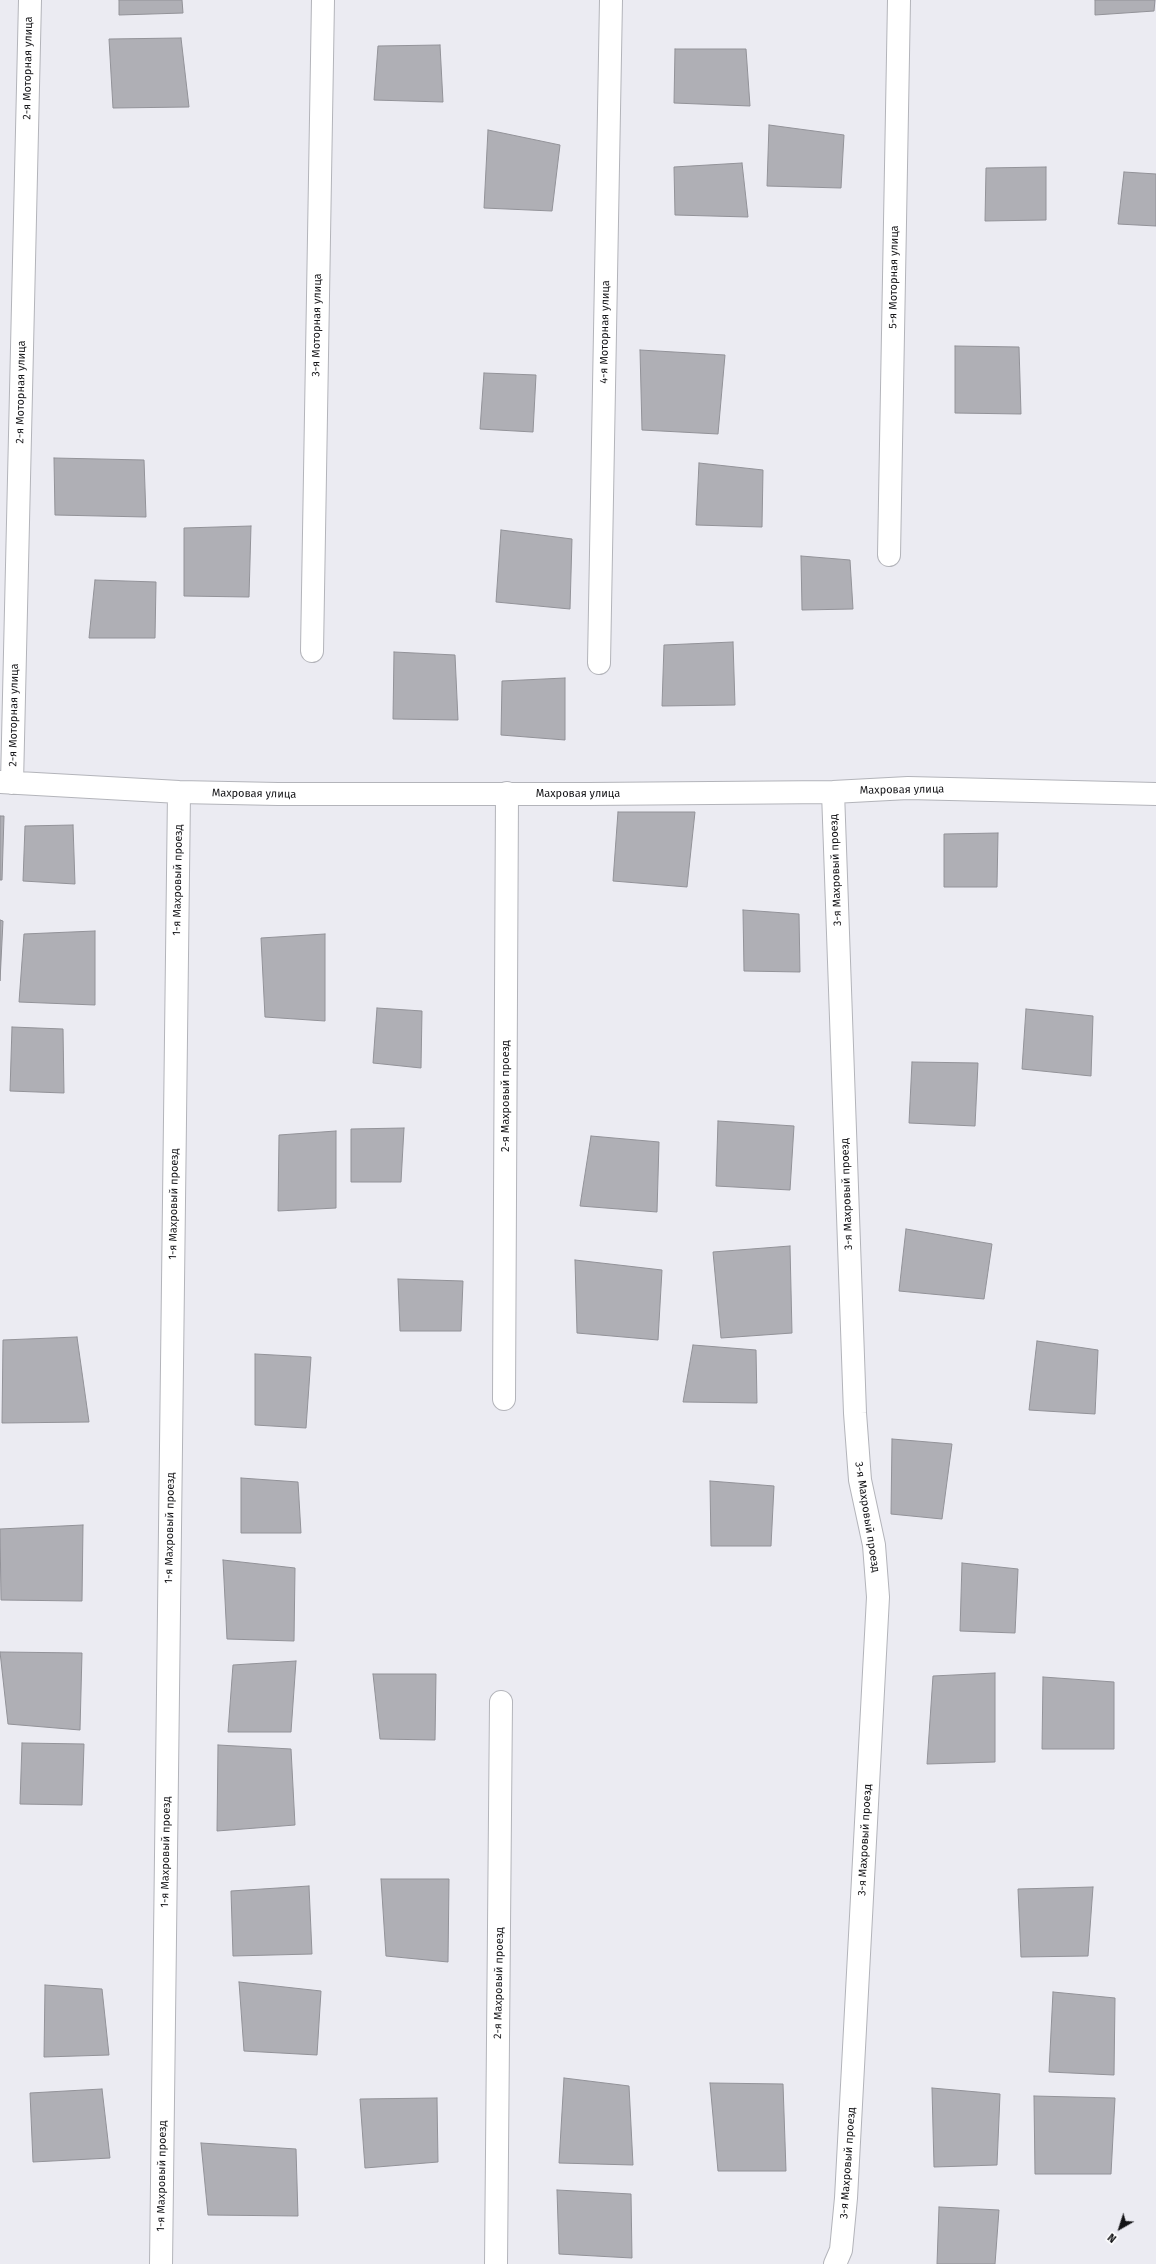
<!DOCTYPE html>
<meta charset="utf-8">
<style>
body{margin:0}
#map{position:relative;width:1156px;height:2264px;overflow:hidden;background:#ebebf2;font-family:"Fira Sans",sans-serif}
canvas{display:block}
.north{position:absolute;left:1100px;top:2208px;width:40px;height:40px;-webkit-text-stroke:3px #fff;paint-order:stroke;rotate:219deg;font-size:11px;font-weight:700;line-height:16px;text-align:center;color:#131316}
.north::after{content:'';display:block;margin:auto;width:14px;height:18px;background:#131316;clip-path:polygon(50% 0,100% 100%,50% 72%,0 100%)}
</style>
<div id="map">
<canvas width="1156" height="2264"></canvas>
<div class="north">N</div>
</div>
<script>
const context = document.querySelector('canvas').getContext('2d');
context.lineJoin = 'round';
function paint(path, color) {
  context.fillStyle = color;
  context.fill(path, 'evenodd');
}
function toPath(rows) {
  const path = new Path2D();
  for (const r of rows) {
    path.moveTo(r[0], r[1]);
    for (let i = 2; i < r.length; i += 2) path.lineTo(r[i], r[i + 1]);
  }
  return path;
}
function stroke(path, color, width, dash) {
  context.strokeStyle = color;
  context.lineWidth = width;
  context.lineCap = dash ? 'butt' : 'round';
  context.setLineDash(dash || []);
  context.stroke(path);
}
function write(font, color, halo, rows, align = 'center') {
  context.font = font + ' "Fira Sans",sans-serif';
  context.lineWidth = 4;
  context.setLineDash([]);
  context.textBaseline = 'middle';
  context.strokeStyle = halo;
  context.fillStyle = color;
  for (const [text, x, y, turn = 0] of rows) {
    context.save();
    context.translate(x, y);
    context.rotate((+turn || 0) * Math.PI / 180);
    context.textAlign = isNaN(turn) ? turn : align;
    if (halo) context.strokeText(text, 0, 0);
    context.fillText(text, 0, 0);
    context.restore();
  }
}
const building = toPath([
 [119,0,182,0,183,13,119,15,119,0],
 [1095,0,1155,0,1154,11,1095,15,1095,0],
 [181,38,189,107,113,108,109,39,181,38],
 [440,45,443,102,374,100,378,46,440,45],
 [675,49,746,49,750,106,674,103,675,49],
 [769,125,844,135,841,188,767,186,769,125],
 [488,130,560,145,552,211,484,208,488,130],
 [742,163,748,217,675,215,674,167,742,163],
 [1046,167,1046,220,985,221,986,168,1046,167],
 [1124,172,1156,174,1156,226,1118,224,1124,172],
 [955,346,1019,347,1021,414,955,413,955,346],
 [640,350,725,355,718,434,642,430,640,350],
 [484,373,536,375,533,432,480,429,484,373],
 [54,458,144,460,146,517,55,515,54,458],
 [699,463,763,470,762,527,696,525,699,463],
 [251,526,249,597,184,596,184,528,251,526],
 [501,530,572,539,570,609,496,602,501,530],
 [801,556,850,560,853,609,802,610,801,556],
 [95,580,156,582,155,638,89,638,95,580],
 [733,642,735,705,662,706,664,645,733,642],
 [394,652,455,655,458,720,393,719,394,652],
 [565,678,565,740,501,735,502,681,565,678],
 [618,812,695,812,687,887,613,881,618,812],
 [0,816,4,816,2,880,0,880,0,816],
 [73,825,75,884,23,881,25,826,73,825],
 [998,833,997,887,944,887,944,834,998,833],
 [743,910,799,914,800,972,744,971,743,910],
 [0,920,3,921,0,981,0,920],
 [95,931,95,1005,19,1002,24,934,95,931],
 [325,934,325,1021,265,1017,261,938,325,934],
 [377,1008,422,1011,421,1068,373,1063,377,1008],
 [1026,1009,1093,1016,1091,1076,1022,1069,1026,1009],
 [12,1027,63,1029,64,1093,10,1091,12,1027],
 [912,1062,978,1063,975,1126,909,1123,912,1062],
 [718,1121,794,1126,790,1190,716,1186,718,1121],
 [404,1128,401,1182,351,1182,351,1129,404,1128],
 [336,1131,336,1208,278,1211,279,1135,336,1131],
 [591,1136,659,1142,657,1212,580,1206,591,1136],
 [906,1229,992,1244,984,1299,899,1291,906,1229],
 [790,1246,792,1333,721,1338,713,1252,790,1246],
 [575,1260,662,1270,658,1340,577,1333,575,1260],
 [398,1279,463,1281,461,1331,400,1331,398,1279],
 [77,1337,89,1422,2,1423,3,1340,77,1337],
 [1037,1341,1098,1350,1095,1414,1029,1410,1037,1341],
 [693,1345,756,1350,757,1403,683,1402,693,1345],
 [255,1354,311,1357,306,1428,255,1425,255,1354],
 [892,1439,952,1444,942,1519,891,1514,892,1439],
 [241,1478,298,1482,301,1533,241,1533,241,1478],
 [710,1481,774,1486,771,1546,711,1546,710,1481],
 [83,1525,82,1601,1,1600,0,1529,83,1525],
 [223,1560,295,1568,294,1641,227,1639,223,1560],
 [962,1563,1018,1569,1015,1633,960,1631,962,1563],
 [0,1652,82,1653,80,1730,8,1724,0,1652],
 [296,1661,291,1732,228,1732,233,1665,296,1661],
 [995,1673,995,1762,927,1764,933,1676,995,1673],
 [373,1674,436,1674,435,1740,380,1739,373,1674],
 [1043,1677,1114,1682,1114,1749,1042,1749,1043,1677],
 [22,1743,84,1744,82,1805,20,1804,22,1743],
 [218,1745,291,1749,295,1825,217,1831,218,1745],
 [381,1879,449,1879,448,1962,386,1956,381,1879],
 [309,1886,312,1954,233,1956,231,1891,309,1886],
 [1093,1887,1088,1956,1021,1957,1018,1889,1093,1887],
 [239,1982,321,1991,317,2055,244,2051,239,1982],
 [45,1985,102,1989,109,2055,44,2057,45,1985],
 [1053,1992,1115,1998,1114,2075,1049,2072,1053,1992],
 [564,2078,629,2086,633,2165,559,2163,564,2078],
 [710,2083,783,2084,786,2171,718,2171,710,2083],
 [932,2088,1000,2094,997,2165,934,2167,932,2088],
 [102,2089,110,2158,33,2162,30,2093,102,2089],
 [1034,2096,1115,2098,1111,2174,1035,2174,1034,2096],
 [437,2098,438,2162,365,2168,360,2099,437,2098],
 [201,2143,296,2149,298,2216,208,2215,201,2143],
 [557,2190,631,2194,632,2258,559,2254,557,2190],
 [939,2207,999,2210,995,2264,937,2264,939,2207]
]);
paint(building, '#afafb5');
stroke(building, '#929298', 1);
const minor = toPath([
 [889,555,899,0],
 [312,651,323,0],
 [599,663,611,0],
 [0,782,179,792,278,794,589,794,833,792,908,788,1156,794],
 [12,783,30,0],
 [833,792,855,1413,860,1480,874,1545,878,1597,846,2198,841,2250,835,2264],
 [504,1399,507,793],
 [161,2264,179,792],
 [496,2264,501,1702]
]);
stroke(minor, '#b3b4ba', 24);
stroke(minor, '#fff', 22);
write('11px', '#131316', '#fff', [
 ["2-я Моторная улица",28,68,-89],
 ["5-я Моторная улица",894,277,-89],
 ["3-я Моторная улица",317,325,-89],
 ["4-я Моторная улица",605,332,-89],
 ["2-я Моторная улица",21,392,-89],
 ["2-я Моторная улица",14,715,-89],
 ["Махровая улица",902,790,-1],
 ["Махровая улица",254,794,1],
 ["Махровая улица",578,794],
 ["3-я Махровый проезд",836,870,-92],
 ["1-я Махровый проезд",178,880,-89],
 ["2-я Махровый проезд",506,1096,-90],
 ["3-я Махровый проезд",847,1194,-92],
 ["1-я Махровый проезд",174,1204,-89],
 ["3-я Махровый проезд",867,1517,81],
 ["1-я Махровый проезд",170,1528,-89],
 ["3-я Махровый проезд",865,1840,-87],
 ["1-я Махровый проезд",166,1852,-89],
 ["2-я Махровый проезд",499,1983,-89],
 ["3-я Махровый проезд",848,2163,-86],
 ["1-я Махровый проезд",162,2176,-89]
]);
</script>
